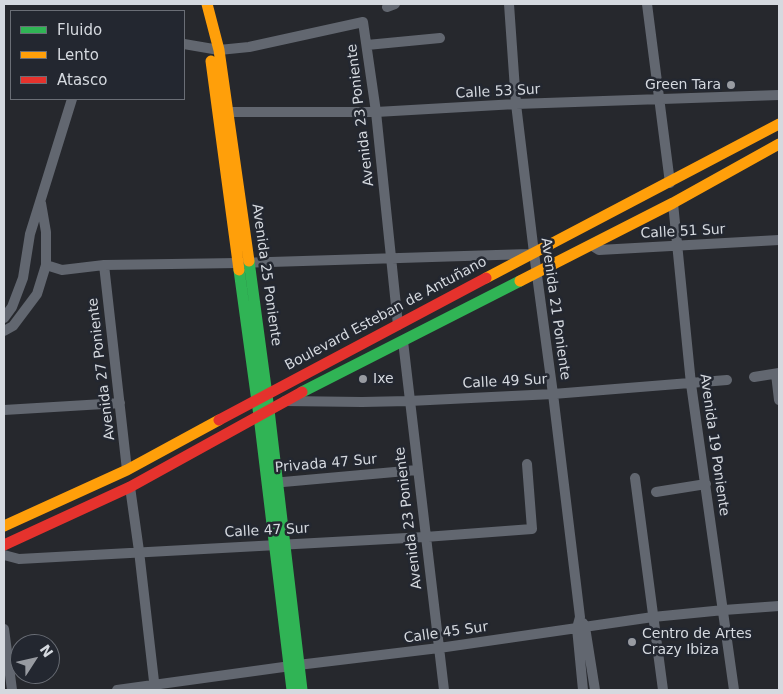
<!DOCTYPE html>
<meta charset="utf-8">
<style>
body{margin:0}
#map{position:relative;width:783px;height:694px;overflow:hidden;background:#26282d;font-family:"DejaVu Sans",sans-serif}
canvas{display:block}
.frame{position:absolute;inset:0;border:5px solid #d5d9df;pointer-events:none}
.legend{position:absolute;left:10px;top:10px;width:175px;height:90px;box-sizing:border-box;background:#232730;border:1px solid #6a6e76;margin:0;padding:6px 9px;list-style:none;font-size:15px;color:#d5d9df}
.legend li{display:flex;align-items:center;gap:10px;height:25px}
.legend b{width:25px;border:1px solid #6a6e76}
.north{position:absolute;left:10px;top:634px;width:50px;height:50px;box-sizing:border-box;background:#232730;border:1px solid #6a6e76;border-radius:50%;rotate:55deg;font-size:14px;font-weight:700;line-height:20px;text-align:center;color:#d5d9df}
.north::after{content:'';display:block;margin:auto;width:18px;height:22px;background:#989ba1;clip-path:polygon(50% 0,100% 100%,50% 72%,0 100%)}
</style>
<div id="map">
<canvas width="783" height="694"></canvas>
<div class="frame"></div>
<ul class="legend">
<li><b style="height:6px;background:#30b455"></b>Fluido</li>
<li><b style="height:6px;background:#ff9f0a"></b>Lento</li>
<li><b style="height:6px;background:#e5322d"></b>Atasco</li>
</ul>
<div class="north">N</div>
</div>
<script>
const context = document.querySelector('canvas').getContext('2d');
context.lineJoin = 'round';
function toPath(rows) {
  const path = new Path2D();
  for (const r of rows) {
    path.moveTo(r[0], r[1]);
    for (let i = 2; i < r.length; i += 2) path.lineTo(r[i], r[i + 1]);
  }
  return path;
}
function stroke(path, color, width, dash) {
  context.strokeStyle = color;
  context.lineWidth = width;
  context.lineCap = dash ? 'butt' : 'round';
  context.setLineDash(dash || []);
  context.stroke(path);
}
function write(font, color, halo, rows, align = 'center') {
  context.font = font + ' "DejaVu Sans",sans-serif';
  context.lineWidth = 5;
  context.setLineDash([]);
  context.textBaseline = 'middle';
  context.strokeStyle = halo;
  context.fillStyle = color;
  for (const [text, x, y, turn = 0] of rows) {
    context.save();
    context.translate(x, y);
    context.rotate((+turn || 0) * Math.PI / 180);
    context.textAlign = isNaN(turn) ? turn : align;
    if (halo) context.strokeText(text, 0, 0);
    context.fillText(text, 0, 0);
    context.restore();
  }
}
stroke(toPath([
 [509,4,516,104,534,253,553,394,580,617,577,628,583,690],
 [647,4,670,183],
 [387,7,395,4],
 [184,44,219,50,249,47,363,22,376,112,398,325],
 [367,45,440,38],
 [223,112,376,112,516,104,779,95],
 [673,203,691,384,734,690],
 [591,245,599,250,779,240],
 [46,265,62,270,104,265,238,263,529,254],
 [104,265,127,470],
 [4,318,12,307,23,278,30,234,72,99],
 [4,331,13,326,37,294,46,265,46,232,41,203],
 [403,341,444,690],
 [776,374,779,400],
 [754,377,779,373],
 [285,401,362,402,409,401,553,394,727,380],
 [4,410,120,403],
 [635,478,663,690],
 [272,483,417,470],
 [130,487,139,551,155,690],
 [656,492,706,484],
 [4,555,19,559,425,537,532,529,527,464],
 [583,623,585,627,595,690],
 [4,629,12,690],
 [117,690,298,665,439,648,653,617,724,610,779,606]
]), '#626770', 10);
stroke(toPath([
 [249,261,269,410,302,690],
 [239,270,259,416,292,690],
 [302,392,520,281]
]), '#30b455', 11);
stroke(toPath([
 [207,4,219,50,249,261],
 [211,61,239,270],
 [486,278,779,124],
 [520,281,673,203,779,144],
 [4,526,127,470,219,420]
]), '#ff9f0a', 11);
stroke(toPath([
 [219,420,486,278],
 [4,545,130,487,302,392]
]), '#e5322d', 11);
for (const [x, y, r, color] of [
 [731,85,5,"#989ba1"],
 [363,379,5,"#989ba1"],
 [632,642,5,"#989ba1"]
]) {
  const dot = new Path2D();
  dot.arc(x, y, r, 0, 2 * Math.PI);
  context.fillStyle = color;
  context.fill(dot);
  stroke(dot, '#232730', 2);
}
write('14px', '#d5d9df', '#232730', [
 ["Green Tara",721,85,"right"],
 ["Ixe",373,379],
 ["Centro de Artes",642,634],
 ["Crazy Ibiza",642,650]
], 'left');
write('14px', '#d5d9df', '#232730', [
 ["Calle 53 Sur",498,92,-3],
 ["Avenida 23 Poniente",361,115,-97],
 ["Calle 51 Sur",683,232,-3],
 ["Avenida 25 Poniente",266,275,82],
 ["Avenida 21 Poniente",555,309,82],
 ["Boulevard Esteban de Antuñano",386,314,-28],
 ["Avenida 27 Poniente",102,369,-97],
 ["Calle 49 Sur",505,382,-3],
 ["Avenida 19 Poniente",714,445,82],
 ["Privada 47 Sur",326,464,-5],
 ["Avenida 23 Poniente",409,518,-97],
 ["Calle 47 Sur",267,531,-3],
 ["Calle 45 Sur",446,633,-8]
]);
</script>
